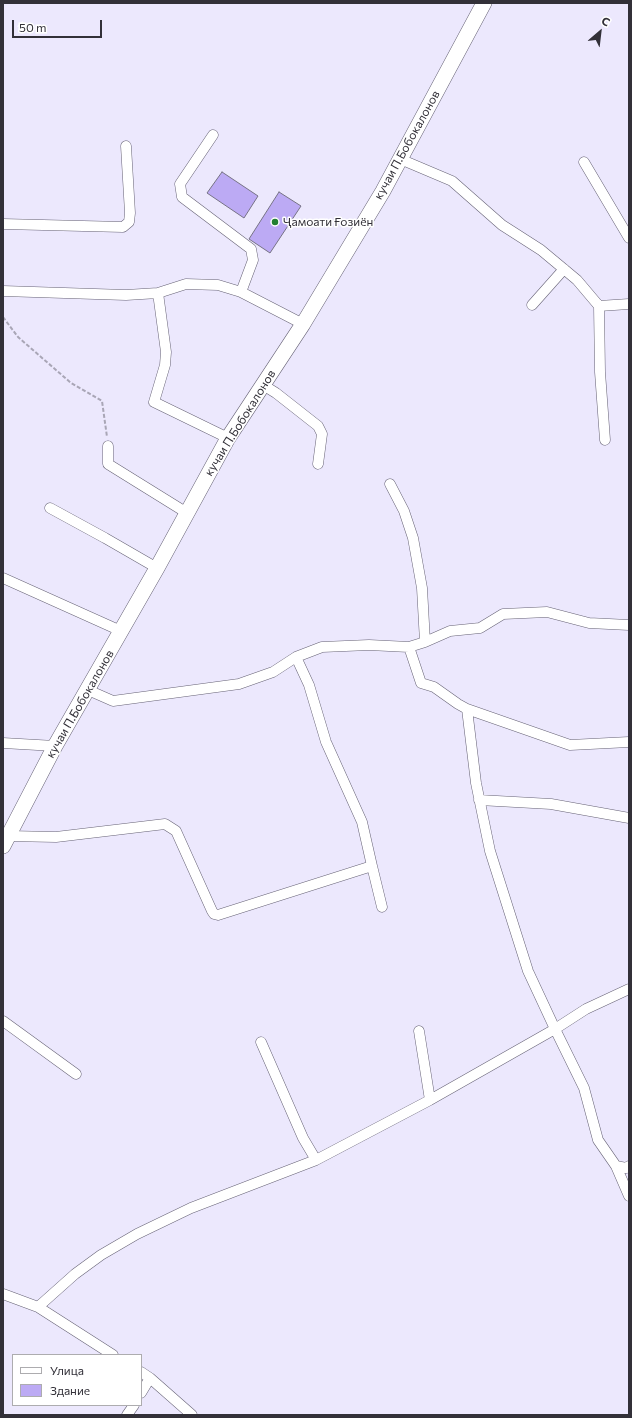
<!DOCTYPE html>
<meta charset="utf-8">
<style>
body{margin:0}
#map{position:relative;width:632px;height:1418px;overflow:hidden;background:#ece8fd;font-family:Commissioner,sans-serif}
canvas{display:block}
.frame{position:absolute;inset:0;border:4px solid #323038;pointer-events:none}
.legend{position:absolute;left:12px;top:1354px;width:130px;height:52px;box-sizing:border-box;background:#fff;border:1px solid #adacaf;margin:0;padding:5px 7px;list-style:none;font-size:12px;color:#323038}
.legend li{display:flex;align-items:center;gap:8px;height:20px}
.legend b{width:20px;border:1px solid #adacaf}
.north{position:absolute;left:580px;top:12px;width:40px;height:40px;-webkit-text-stroke:3px #fff;paint-order:stroke;rotate:28deg;font-size:11px;font-weight:700;line-height:16px;text-align:center;color:#323038}
.north::after{content:'';display:block;margin:auto;width:14px;height:18px;background:#323038;clip-path:polygon(50% 0,100% 100%,50% 72%,0 100%)}
.scale{position:absolute;left:12px;top:20px;width:90px;height:18px;box-sizing:border-box;border:2px solid #323038;border-top:0;padding-left:5px;font-size:12px;line-height:14px;white-space:nowrap;color:#323038;-webkit-text-stroke:3px #fff;paint-order:stroke}
</style>
<div id="map">
<canvas width="632" height="1418"></canvas>
<div class="frame"></div>
<ul class="legend">
<li><b style="height:5px;background:#fff"></b>Улица</li>
<li><b style="height:11px;background:#bcaaf4"></b>Здание</li>
</ul>
<div class="north">С</div>
<div class="scale">50 m</div>
</div>
<script>
const context = document.querySelector('canvas').getContext('2d');
context.lineJoin = 'round';
function paint(path, color) {
  context.fillStyle = color;
  context.fill(path, 'evenodd');
}
function toPath(rows) {
  const path = new Path2D();
  for (const r of rows) {
    path.moveTo(r[0], r[1]);
    for (let i = 2; i < r.length; i += 2) path.lineTo(r[i], r[i + 1]);
  }
  return path;
}
function stroke(path, color, width, dash) {
  context.strokeStyle = color;
  context.lineWidth = width;
  context.lineCap = dash ? 'butt' : 'round';
  context.setLineDash(dash || []);
  context.stroke(path);
}
function write(font, color, halo, rows, align = 'center') {
  context.font = font + ' Commissioner,sans-serif';
  context.lineWidth = 3;
  context.setLineDash([]);
  context.textBaseline = 'middle';
  context.strokeStyle = halo;
  context.fillStyle = color;
  for (const [text, x, y, turn = 0] of rows) {
    context.save();
    context.translate(x, y);
    context.rotate((+turn || 0) * Math.PI / 180);
    context.textAlign = isNaN(turn) ? turn : align;
    if (halo) context.strokeText(text, 0, 0);
    context.fillText(text, 0, 0);
    context.restore();
  }
}
const building = toPath([
 [222,172,258,196,244,218,207,193,222,172],
 [279,192,301,206,270,253,249,239,279,192]
]);
paint(building, '#bcaaf4');
stroke(building, '#767285', 1);
const minor = toPath([
 [213,135,180,184,182,197,251,249,253,260,241,292],
 [400,159,452,181,502,225,541,250,577,280,599,306,629,304],
 [584,162,629,238],
 [3,224,123,227,129,222,130,213,126,146],
 [3,291,126,295,158,293,186,284,218,285,241,292,303,324],
 [158,293,166,352,165,365,154,402,228,438],
 [532,305,564,269],
 [599,306,600,372,605,440],
 [263,385,276,393,318,426,322,434,318,464],
 [108,446,108,464,187,513],
 [390,484,404,511,413,538,422,588,425,642],
 [50,508,105,538,157,568],
 [3,578,121,631],
 [409,647,421,683,434,687,458,704,467,709],
 [88,690,113,701,239,684,273,672,296,657,322,647,369,645,409,647,425,642,450,631,480,628,503,614,547,612,589,623,629,625],
 [629,742,570,745,467,709,476,783,490,851,528,971,555,1029,584,1088,598,1140,616,1166,626,1168,629,1166],
 [3,743,55,746],
 [479,800,551,804,629,818],
 [8,836,56,837,165,824,176,831,212,911,214,914,218,915,372,866,362,822,326,742,309,685,296,657],
 [372,866,382,907],
 [3,1021,76,1074],
 [419,1031,430,1100],
 [261,1042,303,1138,316,1160],
 [616,1166,629,1196],
 [3,1294,38,1307,113,1355],
 [38,1307,75,1274,101,1255,137,1234,191,1208,316,1160,430,1100,555,1029,586,1009,629,989],
 [141,1372,150,1378,192,1415],
 [141,1393,150,1378],
 [127,1415,134,1405]
]);
const secondary = toPath([
 [3,846,55,746,157,568,228,438,303,324,383,191,484,3]
]);
stroke(minor, '#666275', 11);
stroke(secondary, '#666275', 16);
stroke(toPath([
 [3,317,18,337,71,383,102,401,107,437]
]), '#a9a6b6', 2, [4, 2]);
stroke(minor, '#fff', 10);
stroke(secondary, '#fff', 15);
for (const [x, y, r, color] of [
 [275,222,4,"#227f30"]
]) {
  const dot = new Path2D();
  dot.arc(x, y, r, 0, 2 * Math.PI);
  context.fillStyle = color;
  context.fill(dot);
  stroke(dot, '#fff', 1.5);
}
write('12px', '#323038', '#fff', [
 ["кучаи П.Бобокалонов",407,145,-61],
 ["кучаи П.Бобокалонов",240,423,-58],
 ["кучаи П.Бобокалонов",80,704,-60]
]);
write('12px', '#323038', '#fff', [
 ["Ҷамоати Ғозиён",283,222]
], 'left');
</script>
